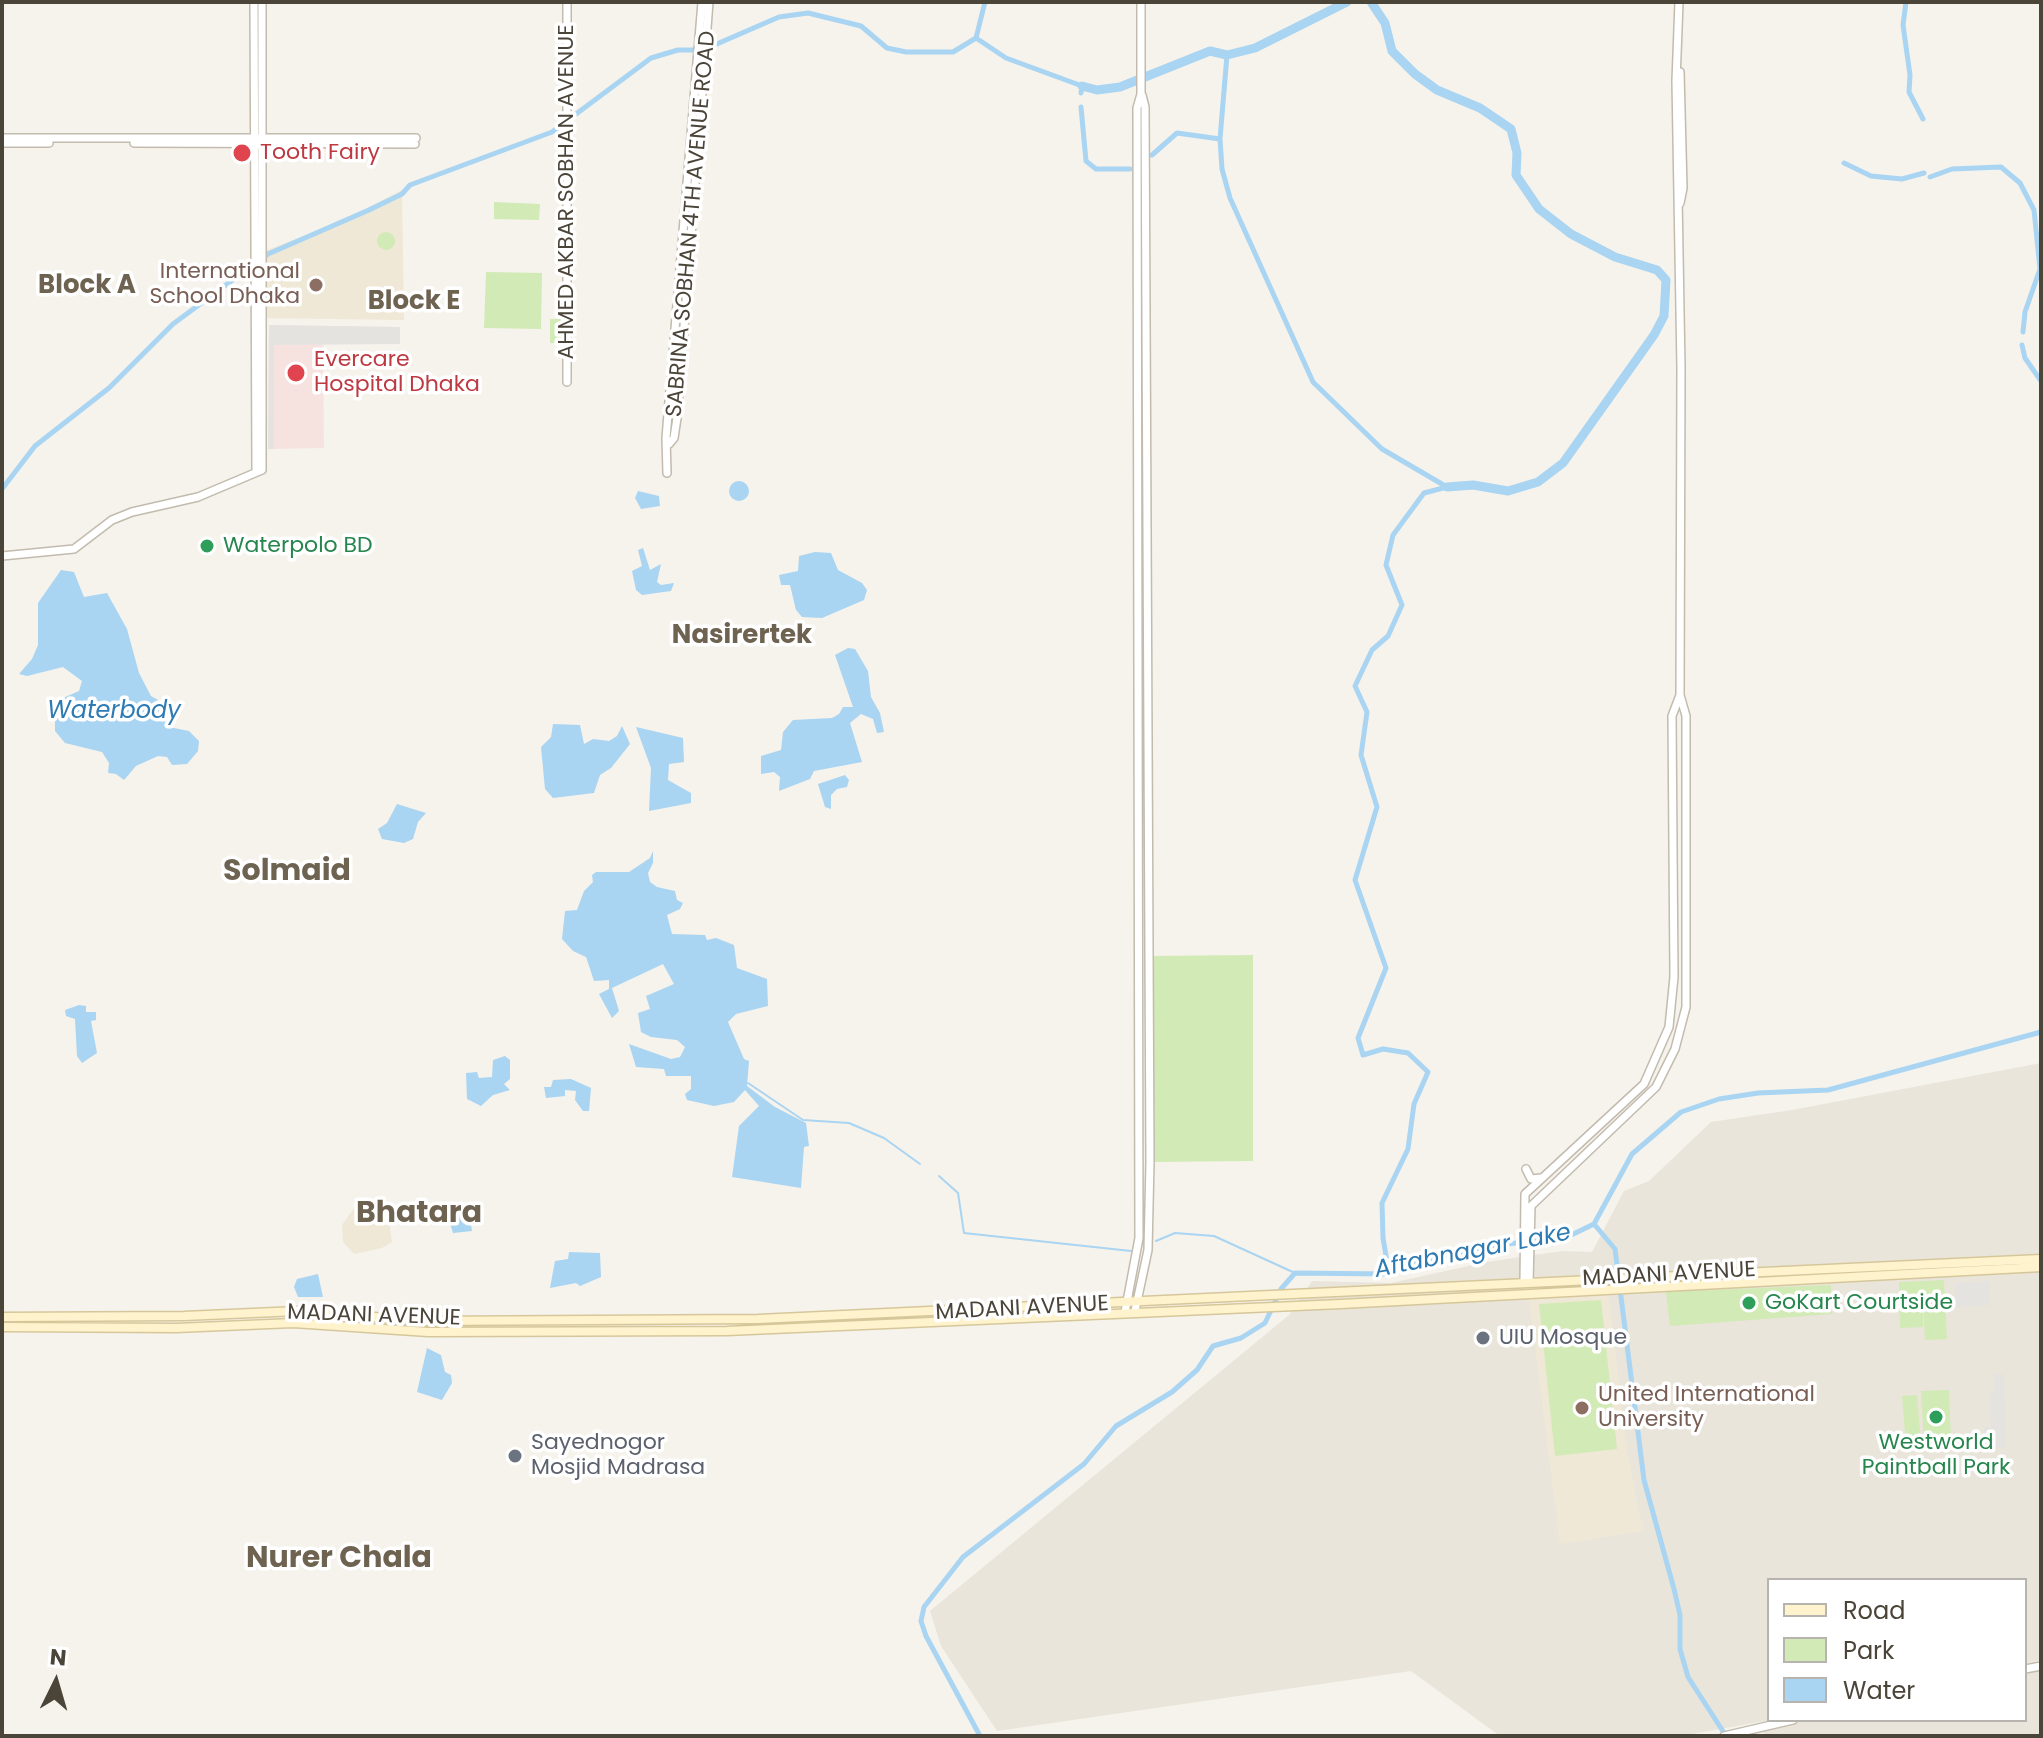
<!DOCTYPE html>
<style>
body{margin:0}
#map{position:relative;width:2043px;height:1738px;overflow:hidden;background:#f6f3ec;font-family:Poppins,sans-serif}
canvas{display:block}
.frame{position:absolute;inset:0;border:4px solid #4b4439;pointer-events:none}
.legend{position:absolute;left:1767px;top:1578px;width:260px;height:144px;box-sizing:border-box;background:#fff;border:2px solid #b7b4b0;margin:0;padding:10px 14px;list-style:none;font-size:24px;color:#4b4439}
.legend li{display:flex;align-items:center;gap:16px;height:40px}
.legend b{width:40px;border:2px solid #b7b4b0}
.north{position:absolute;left:16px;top:1642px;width:80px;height:80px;-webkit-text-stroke:6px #fff;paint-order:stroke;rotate:5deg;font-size:22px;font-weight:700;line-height:32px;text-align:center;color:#4b4439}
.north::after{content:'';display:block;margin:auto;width:28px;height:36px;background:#4b4439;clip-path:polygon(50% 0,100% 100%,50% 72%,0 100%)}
</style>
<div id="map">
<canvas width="2043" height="1738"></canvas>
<div class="frame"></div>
<ul class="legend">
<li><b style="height:10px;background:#fff3cd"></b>Road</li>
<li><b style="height:22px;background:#d2eab5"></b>Park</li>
<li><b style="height:22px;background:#a9d4f2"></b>Water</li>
</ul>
<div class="north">N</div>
</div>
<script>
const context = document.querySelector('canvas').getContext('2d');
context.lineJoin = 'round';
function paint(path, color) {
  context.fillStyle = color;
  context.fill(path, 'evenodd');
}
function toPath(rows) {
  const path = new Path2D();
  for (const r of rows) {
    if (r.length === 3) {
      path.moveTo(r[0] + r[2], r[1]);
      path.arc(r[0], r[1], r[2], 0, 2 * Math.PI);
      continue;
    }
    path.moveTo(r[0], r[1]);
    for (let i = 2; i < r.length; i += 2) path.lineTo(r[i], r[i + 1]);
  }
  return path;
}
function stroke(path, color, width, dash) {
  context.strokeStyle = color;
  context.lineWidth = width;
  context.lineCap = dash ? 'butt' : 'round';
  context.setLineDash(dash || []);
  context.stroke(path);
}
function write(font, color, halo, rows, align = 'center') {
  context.font = font + ' Poppins,sans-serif';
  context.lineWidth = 7;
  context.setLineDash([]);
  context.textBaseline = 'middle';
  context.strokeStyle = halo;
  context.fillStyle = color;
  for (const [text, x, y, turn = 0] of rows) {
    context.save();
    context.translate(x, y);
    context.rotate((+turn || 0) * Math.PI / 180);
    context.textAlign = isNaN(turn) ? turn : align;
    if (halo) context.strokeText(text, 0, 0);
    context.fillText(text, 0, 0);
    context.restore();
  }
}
paint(toPath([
 [2041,1063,2041,1660,2025,1663,2025,1580,1769,1580,1771,1720,1681,1736,1500,1736,1411,1671,997,1731,941,1646,930,1611,1289,1315,1312,1281,1391,1283,1486,1262,1562,1251,1592,1252,1624,1191,1649,1181,1711,1122,1792,1110],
 [2041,1668,2041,1736,1765,1736,1762,1730,1805,1720,2025,1720,2025,1672]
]), '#eae5da');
paint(toPath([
 [402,190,404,320,257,318,255,258,267,250,338,223],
 [386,1201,392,1242,382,1248,354,1254,343,1242,342,1225,354,1208],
 [1608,1293,1627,1450,1643,1531,1560,1544,1529,1298]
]), '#efe8d6');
paint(toPath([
 [269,325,400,327,400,344,323,343,324,448,268,449]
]), '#f6e3e0');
paint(toPath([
 [494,202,540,204,539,220,494,219],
 [386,241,9],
 [486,272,542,273,541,329,484,328],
 [550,319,561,319,561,343,550,343],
 [1253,955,1253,1161,1150,1162,1149,956],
 [1944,1280,1947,1339,1925,1340,1923,1301,1923,1327,1900,1328,1899,1282],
 [1831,1285,1832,1314,1670,1326,1666,1292],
 [1601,1300,1617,1449,1555,1456,1539,1304],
 [1949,1390,1951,1442,1924,1444,1921,1391],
 [1917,1395,1921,1444,1906,1446,1902,1396]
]), '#d2eab5');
paint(toPath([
 [269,325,400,327,400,344,274,345,274,449,268,449],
 [1989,1281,1990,1305,1956,1307,1955,1283],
 [1993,1374,2004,1374,2006,1447,1985,1448,1984,1427,1991,1426,1989,1393,1994,1393]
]), '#e5e3e0');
paint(toPath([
 [739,491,10],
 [638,491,659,496,660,506,641,509,635,498],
 [643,548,650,570,661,564,657,582,661,585,674,583,671,591,642,595,636,590,632,571,642,566,638,550],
 [815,552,831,553,838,570,862,583,867,590,864,600,822,618,802,617,796,610,790,585,781,585,779,575,798,571,799,556],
 [61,570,74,572,84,597,107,593,127,629,139,673,151,696,158,700,159,716,166,718,169,727,189,731,199,741,198,751,187,764,172,765,167,757,158,756,136,766,124,780,116,774,108,773,109,763,102,752,65,743,55,731,55,712,63,698,79,691,82,681,63,667,27,676,19,674,32,659,38,645,38,603],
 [848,648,855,649,868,671,871,697,880,713,884,732,877,733,873,719,861,714,850,723,862,762,814,771,810,779,779,791,780,777,774,772,761,774,761,756,781,750,783,732,793,720,832,718,839,714,843,707,853,707,835,655],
 [553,724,580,725,584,744,593,739,609,741,617,736,622,726,630,744,611,768,600,775,594,793,553,798,545,789,541,747,551,737],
 [636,727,683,738,684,762,669,764,668,780,691,793,691,803,649,811,651,768],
 [845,775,849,780,847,787,837,789,831,795,831,809,825,807,818,784],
 [397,804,426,813,418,822,413,839,404,843,382,839,378,829,387,823],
 [653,851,653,863,648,873,650,882,657,887,675,891,677,900,683,903,680,909,667,915,672,934,705,935,707,940,716,938,734,945,737,968,767,979,768,1006,736,1014,728,1022,744,1059,749,1061,747,1086,775,1107,806,1123,809,1146,804,1147,801,1188,732,1177,739,1126,759,1106,745,1090,734,1102,714,1106,687,1100,685,1094,691,1089,691,1076,666,1076,664,1069,636,1067,629,1044,671,1059,680,1057,685,1047,677,1040,651,1037,641,1032,638,1013,650,1009,646,996,674,984,663,964,612,988,619,1011,612,1018,599,994,609,989,609,980,594,981,586,957,573,951,562,939,565,911,577,910,584,891,593,882,592,875,596,872,629,872,650,858],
 [79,1005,86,1006,86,1012,96,1012,96,1020,91,1021,97,1053,82,1063,77,1056,75,1019,66,1016,65,1010],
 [505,1056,510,1060,510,1079,504,1084,510,1090,493,1095,481,1106,467,1099,466,1073,477,1072,479,1078,492,1077,493,1060],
 [571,1079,591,1088,589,1111,583,1111,575,1100,576,1091,565,1090,565,1096,546,1098,544,1087,551,1087,553,1080],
 [469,1213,472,1231,453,1233,448,1217],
 [569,1252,600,1253,601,1277,580,1286,576,1283,550,1288,555,1261,568,1259],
 [318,1274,323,1297,298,1297,294,1287,297,1279],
 [427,1348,441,1355,445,1372,451,1375,452,1383,442,1400,417,1392]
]), '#a9d4f2');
stroke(toPath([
 [748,1083,803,1120,849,1123,884,1138,920,1164],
 [939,1176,958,1193,964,1233,1131,1251],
 [1156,1241,1175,1233,1214,1236,1295,1273]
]), '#a9d4f2', 2);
stroke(toPath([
 [1906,2,1903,25,1910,75,1909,92,1923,119],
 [976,38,985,2],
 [1081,107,1086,161,1096,169,1130,169],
 [1220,139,1227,55],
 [1152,155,1177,133,1220,139,1222,169,1230,198,1313,382,1382,449,1447,487,1424,493,1393,535,1386,565,1402,605,1388,636,1372,650,1355,686,1367,712,1361,755,1377,807,1355,880,1386,968,1358,1038,1363,1055,1383,1049,1408,1053,1428,1072,1414,1104,1408,1149,1382,1203,1383,1238,1389,1273],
 [1844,163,1871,176,1902,179,1924,173],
 [1930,177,1952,169,2001,167,2020,183,2034,210,2040,269,2025,312,2023,332],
 [2022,345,2025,358,2041,381],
 [2,489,35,446,109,388,173,324,268,254,369,210,402,194,410,185,552,132,651,58,678,50,703,50,779,17,808,13,861,26,887,48,906,52,953,52,976,38,1006,58,1082,86,1081,93],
 [1594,1224,1615,1249,1644,1480,1674,1589,1680,1615,1680,1649,1688,1677,1726,1736],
 [980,1736,926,1636,921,1621,924,1607,963,1557,1084,1464,1116,1426,1172,1392,1197,1370,1213,1346,1241,1338,1265,1323,1281,1289,1295,1273,1389,1274,1391,1268,1488,1246,1565,1238,1594,1224,1632,1154,1681,1112,1719,1099,1758,1093,1828,1090,2041,1032]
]), '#a9d4f2', 5);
stroke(toPath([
 [1371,2,1385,23,1392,51,1415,74,1437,90,1480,108,1511,129,1517,153,1516,175,1539,209,1571,234,1615,257,1657,270,1666,280,1664,316,1654,335,1563,463,1538,482,1508,491,1473,485,1447,487],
 [1082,86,1097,90,1120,87,1210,51,1227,55,1255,48,1347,2]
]), '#a9d4f2', 9);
const tertiary = toPath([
 [254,2,256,471],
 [1680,72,1683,188,1680,203],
 [2,138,416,138],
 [2,143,49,143],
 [134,143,415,144],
 [567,382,567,2],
 [669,444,674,438,677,418,709,2],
 [667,473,666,438,702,2],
 [2,556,74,549,112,520,132,512,198,497,262,470,262,2],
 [1526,1169,1531,1179,1541,1178],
 [1529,1282,1531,1206,1656,1087,1675,1049,1686,1007,1686,716,1680,695,1681,368,1676,81,1679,2],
 [1524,1283,1525,1194,1644,1084,1669,1027,1674,977,1672,716,1680,695],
 [1135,1311,1148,1250,1150,1162,1145,107,1142,95],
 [1125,1312,1139,1238,1137,108,1141,94,1141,2],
 [2025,1669,2041,1666],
 [1724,1736,1793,1720]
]);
const secondary = toPath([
 [2,1317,184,1316,298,1311,425,1321,758,1319,2041,1259],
 [2,1327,176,1328,293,1323,428,1332,727,1331,1341,1304,2041,1267]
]);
stroke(tertiary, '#c2bbae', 10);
stroke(secondary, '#d6c79b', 11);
stroke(tertiary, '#fff', 7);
stroke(secondary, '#fff3cd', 8);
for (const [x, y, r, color] of [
 [242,153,10,"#e0444e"],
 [316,285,8,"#8d6e63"],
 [296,373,10,"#e0444e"],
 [207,546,8,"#2e9e5b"],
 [1749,1303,8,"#2e9e5b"],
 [1483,1338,8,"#6b7280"],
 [1582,1408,8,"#8d6e63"],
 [1936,1417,8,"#2e9e5b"],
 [515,1456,8,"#6b7280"]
]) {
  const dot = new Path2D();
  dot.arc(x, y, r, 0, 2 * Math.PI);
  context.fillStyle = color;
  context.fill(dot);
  stroke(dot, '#fff', 3);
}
write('22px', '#be3a42', '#fff', [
 ["Tooth Fairy",260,153],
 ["Evercare",314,360],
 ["Hospital Dhaka",314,385]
], 'left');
write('22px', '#4b4439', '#fff', [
 ["AHMED AKBAR SOBHAN AVENUE",567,192,-90],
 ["SABRINA SOBHAN 4TH AVENUE ROAD",692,224,-85],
 ["MADANI AVENUE",1669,1275,-3],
 ["MADANI AVENUE",1022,1309,-3],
 ["MADANI AVENUE",374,1316,2]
]);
write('22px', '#785e54', '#fff', [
 ["International",300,272],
 ["School Dhaka",300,297],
 ["United International",1598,1395,"left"],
 ["University",1598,1420,"left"]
], 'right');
write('22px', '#27864d', '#fff', [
 ["Waterpolo BD",223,546],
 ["GoKart Courtside",1765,1303],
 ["Westworld",1936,1443,"center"],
 ["Paintball Park",1936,1468,"center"]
], 'left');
write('22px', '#5b616d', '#fff', [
 ["UIU Mosque",1499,1338],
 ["Sayednogor",531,1443],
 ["Mosjid Madrasa",531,1468]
], 'left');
write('italic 24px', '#2e7ab2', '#fff', [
 ["Waterbody",114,712],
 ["Aftabnagar Lake",1473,1252,-11]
]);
write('bold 26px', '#6e6250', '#fff', [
 ["Block A",87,286],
 ["Block E",414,302],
 ["Nasirertek",742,636]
]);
write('bold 30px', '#6e6250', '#fff', [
 ["Solmaid",287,872],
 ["Bhatara",419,1214],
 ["Nurer Chala",339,1559]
]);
</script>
